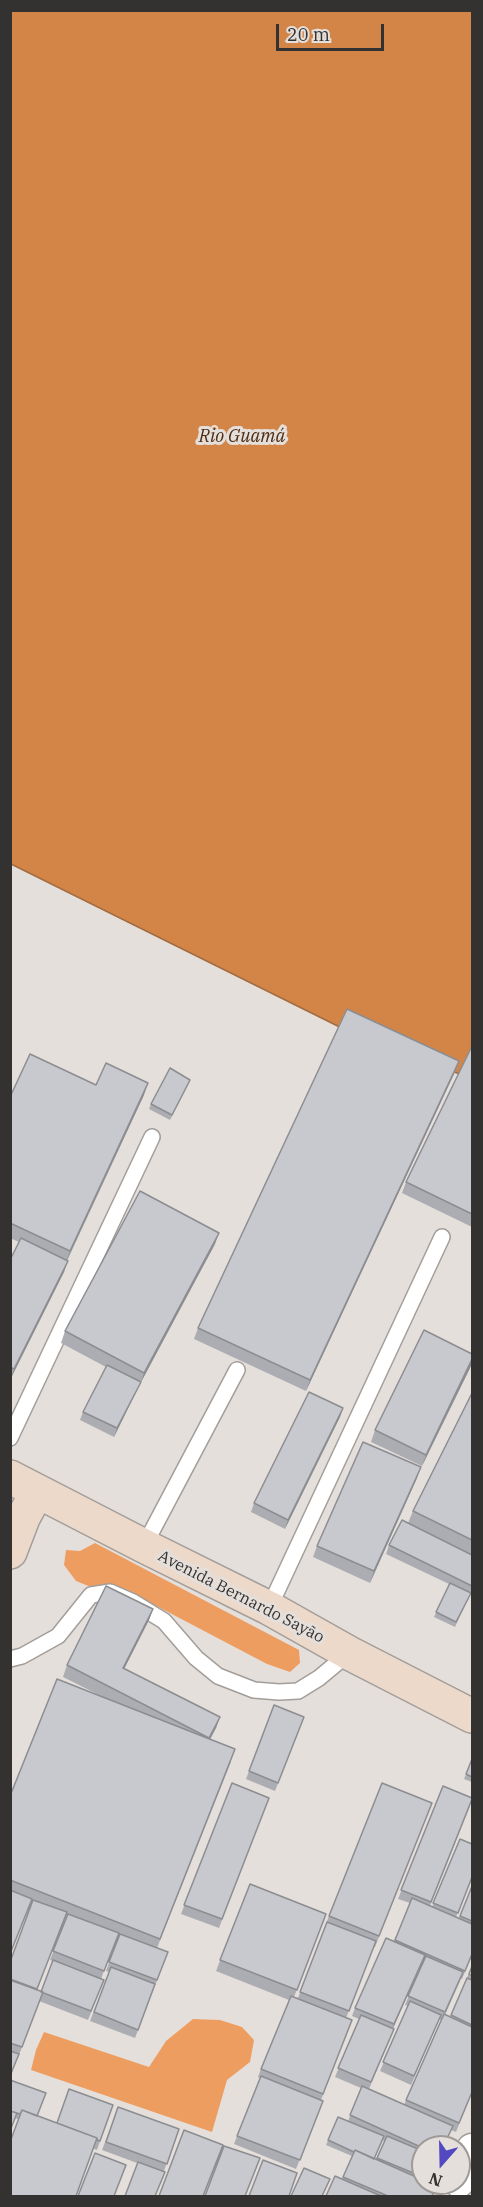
<!DOCTYPE html>
<meta charset="utf-8">
<style>
body{margin:0}
#map{position:relative;width:483px;height:2207px;overflow:hidden;background:#e5dfdb;font-family:"IBM Plex Serif",serif}
canvas{display:block}
.frame{position:absolute;inset:0;border:12px solid #343231;pointer-events:none}
.north{position:absolute;left:411px;top:2135px;width:60px;height:60px;box-sizing:border-box;background:#e5dfdb;border:2px solid #9e9a97;border-radius:50%;rotate:200deg;font-size:16px;font-weight:700;line-height:24px;text-align:center;color:#343231}
.north::after{content:'';display:block;margin:auto;width:21px;height:27px;background:#5248bf;clip-path:polygon(50% 0,100% 100%,50% 72%,0 100%)}
.scale{position:absolute;left:276px;top:24px;width:108px;height:27px;box-sizing:border-box;border:3px solid #343231;border-top:0;padding-left:8px;font-size:18px;line-height:21px;white-space:nowrap;color:#343231;-webkit-text-stroke:4px #e5dfdb;paint-order:stroke}
</style>
<div id="map">
<canvas width="483" height="2207"></canvas>
<div class="frame"></div>
<div class="north">N</div>
<div class="scale">20 m</div>
</div>
<script>
const context = document.querySelector('canvas').getContext('2d');
context.lineJoin = 'round';
function paint(path, color) {
  context.fillStyle = color;
  context.fill(path, 'evenodd');
}
function toPath(rows) {
  const path = new Path2D();
  for (const r of rows) {
    path.moveTo(r[0], r[1]);
    for (let i = 2; i < r.length; i += 2) path.lineTo(r[i], r[i + 1]);
  }
  return path;
}
function stroke(path, color, width, dash) {
  context.strokeStyle = color;
  context.lineWidth = width;
  context.lineCap = dash ? 'butt' : 'round';
  context.setLineDash(dash || []);
  context.stroke(path);
}
function write(font, color, halo, rows, align = 'center') {
  context.font = font + ' "IBM Plex Serif",serif';
  context.lineWidth = 6;
  context.setLineDash([]);
  context.textBaseline = 'middle';
  context.strokeStyle = halo;
  context.fillStyle = color;
  for (const [text, x, y, turn = 0] of rows) {
    context.save();
    context.translate(x, y);
    context.rotate((+turn || 0) * Math.PI / 180);
    context.textAlign = isNaN(turn) ? turn : align;
    if (halo) context.strokeText(text, 0, 0);
    context.fillText(text, 0, 0);
    context.restore();
  }
}
paint(toPath([
 [95,1543,299,1650,300,1663,290,1672,267,1664,147,1601,120,1589,91,1587,76,1581,64,1565,66,1550,80,1551],
 [193,2019,220,2020,242,2027,254,2040,250,2062,227,2080,212,2132,31,2070,36,2050,44,2032,149,2067,166,2041]
]), '#ee9d60');
const water = toPath([
 [10,11,472,11,472,1078,382,1048,11,864,10,11]
]);
paint(water, '#d38547');
stroke(water, '#a36c40', 1.5);
const service = toPath([
 [10,1438,152,1137],
 [144,1546,237,1370],
 [269,1608,442,1237],
 [10,1659,22,1656,58,1636,91,1595,110,1592,133,1602,164,1621,196,1658,218,1676,254,1690,279,1692,298,1691,319,1678,349,1653]
]);
const minor = toPath([
 [459,2182,472,2149]
]);
const secondary = toPath([
 [10,1477,144,1546,269,1608,349,1653,472,1716],
 [10,1552,23,1518,37,1492]
]);
stroke(service, '#a39e9a', 18);
stroke(minor, '#a39e9a', 33);
stroke(secondary, '#a39e9a', 36);
stroke(service, '#fff', 15);
stroke(minor, '#fff', 30);
stroke(secondary, '#edd9c9', 33);
paint(toPath([
 [472,1046,472,1227,402,1193,406,1182],
 [459,1061,455,1072,306,1391,194,1339,198,1328],
 [96,1085,144,1095,67,1261,64,1272,10,1380,10,1260,19,1242,10,1238,10,1097],
 [188,1085,170,1120,149,1109,151,1104],
 [215,1244,140,1384,114,1437,80,1420,83,1412,106,1367,61,1343,65,1331],
 [471,1366,422,1466,371,1442,375,1430],
 [472,1393,472,1591,455,1627,434,1617,449,1584,386,1554,389,1545,408,1523,413,1511],
 [343,1408,340,1417,285,1529,251,1512,254,1503],
 [417,1478,370,1583,313,1557,317,1546],
 [153,1609,149,1620,124,1669,220,1717,216,1728,210,1739,231,1762,157,1948,168,1952,135,2038,90,2021,109,1972,106,1971,119,1937,117,1936,101,1979,104,1980,88,2020,39,2001,18,2058,17,2058,10,2076,10,1962,32,1903,31,1902,10,1954,10,1796,105,1698,63,1677,67,1665],
 [65,1916,67,1916,50,1960,53,1961,41,1992,37,1990],
 [274,1705,304,1717,275,1791,246,1779],
 [472,1759,472,1782,464,1779],
 [232,1783,269,1798,219,1928,181,1914],
 [443,1786,470,1806,430,1906,432,1907,460,1839,472,1878,456,1917,459,1918,472,1886,472,1956,462,1979,461,1979,445,2015,450,2017,472,1966,472,2093,456,2132,451,2130,423,2147,423,2183,439,2183,433,2196,326,2196,342,2179,352,2156,326,2145,338,2117,348,2121,361,2088,335,2077,359,2019,352,2016,355,2008,394,1941,410,1903,398,1899],
 [422,1962,423,1962,405,2005,408,2006,380,2071,411,2085,439,2019,441,2020,404,2105,369,2089,391,2037,394,2029,393,2028],
 [383,2140,384,2141,376,2160,374,2159],
 [432,1803,375,1947,374,1947,346,2018,352,2020,321,2100,323,2101,296,2169,234,2144,260,2078,258,2077,261,2069,289,2000,216,1971,250,1884,326,1914,294,1997,298,1998,329,1916],
 [11,2080,37,2116,57,2123,113,2105,97,2150,15,2118],
 [118,2107,179,2129,155,2196,137,2163,102,2150]
]), '#acadb2');
paint(toPath([
 [459,1061,455,1072,306,1391,310,1380],
 [148,1083,144,1095,65,1264,70,1251],
 [219,1233,215,1244,140,1384,114,1437,117,1428,141,1382,144,1373],
 [68,1261,64,1272,10,1380,14,1369],
 [472,1359,471,1366,422,1466,426,1455],
 [343,1408,340,1417,285,1529,288,1520],
 [421,1467,417,1478,370,1583,374,1571],
 [153,1609,149,1620,119,1679,123,1668],
 [220,1717,216,1728,205,1749,209,1738],
 [425,1955,422,1963,391,2033,394,2024]
]), '#8c8d91');
const building = toPath([
 [347,1009,459,1061,310,1380,198,1328,347,1009],
 [472,1046,472,1214,406,1182,472,1046],
 [30,1054,96,1085,106,1063,148,1083,70,1251,10,1223,10,1097,30,1054],
 [170,1068,190,1080,172,1115,151,1104,170,1068],
 [140,1191,219,1233,144,1373,65,1331,140,1191],
 [21,1238,68,1261,14,1369,10,1367,10,1260,21,1238],
 [424,1330,472,1354,472,1359,426,1455,375,1430,424,1330],
 [107,1365,141,1382,117,1428,83,1412,107,1365],
 [309,1392,343,1408,288,1520,254,1503,309,1392],
 [472,1393,472,1540,413,1511,472,1393],
 [363,1442,421,1467,374,1571,317,1546,363,1442],
 [402,1520,472,1555,472,1586,389,1545,402,1520],
 [450,1583,471,1593,456,1622,436,1612,450,1583],
 [106,1586,153,1609,123,1668,220,1717,209,1738,67,1665,106,1586],
 [57,1679,235,1749,160,1939,10,1880,10,1796,57,1679],
 [274,1705,304,1717,278,1783,249,1771,274,1705],
 [472,1759,472,1777,466,1774,472,1759],
 [232,1783,269,1798,222,1919,184,1905,232,1783],
 [382,1783,432,1803,379,1936,329,1916,382,1783],
 [443,1786,472,1798,472,1799,431,1902,401,1890,443,1786],
 [460,1839,472,1844,472,1877,458,1913,433,1903,460,1839],
 [250,1884,326,1914,297,1990,220,1960,250,1884],
 [472,1886,472,1921,460,1916,472,1886],
 [10,1890,32,1899,10,1954,10,1890],
 [412,1898,472,1924,472,1954,465,1971,395,1940,412,1898],
 [33,1900,67,1912,37,1989,10,1979,10,1962,33,1900],
 [68,1914,119,1933,104,1971,53,1951,68,1914],
 [327,1922,376,1941,349,2011,300,1992,327,1922],
 [120,1934,168,1952,157,1980,109,1962,120,1934],
 [386,1938,425,1955,394,2024,355,2008,386,1938],
 [426,1956,463,1972,445,2012,408,1996,426,1956],
 [53,1960,104,1980,91,2011,41,1992,53,1960],
 [472,1966,472,1976,469,1974,472,1966],
 [111,1967,155,1984,138,2030,94,2012,111,1967],
 [467,1978,472,1980,472,2025,451,2015,467,1978],
 [10,1980,43,1992,22,2047,10,2043,10,1980],
 [291,1996,352,2020,323,2094,261,2069,291,1996],
 [410,2001,441,2015,414,2076,383,2062,410,2001],
 [444,2014,472,2027,472,2092,459,2123,406,2100,444,2014],
 [361,2015,394,2029,371,2082,338,2068,361,2015],
 [10,2051,19,2054,10,2076,10,2051],
 [261,2076,323,2101,300,2160,237,2136,261,2076],
 [10,2080,46,2093,37,2116,22,2110,20,2114,10,2111,10,2080],
 [362,2086,453,2126,443,2147,423,2147,423,2148,350,2115,362,2086],
 [69,2089,113,2105,100,2141,97,2140,97,2138,57,2123,69,2089],
 [118,2107,179,2129,167,2164,106,2142,118,2107],
 [22,2110,97,2138,76,2196,10,2196,10,2142,22,2110],
 [10,2111,17,2113,10,2131,10,2111],
 [338,2117,384,2136,374,2159,355,2150,354,2152,328,2140,338,2117],
 [184,2130,223,2145,203,2196,159,2196,184,2130],
 [387,2136,423,2151,423,2177,377,2158,387,2136],
 [224,2146,260,2158,245,2196,205,2196,224,2146],
 [355,2150,423,2180,423,2183,429,2183,436,2186,432,2196,388,2196,343,2177,355,2150],
 [95,2153,126,2165,114,2196,78,2196,95,2153],
 [263,2160,297,2173,289,2196,249,2196,263,2160],
 [138,2162,165,2172,155,2196,125,2196,138,2162],
 [304,2168,330,2179,322,2196,291,2196,304,2168],
 [335,2176,381,2196,326,2196,335,2176]
]);
paint(building, '#c8c9cf');
stroke(building, '#8c8d91', 1.5);
write('16px', '#343231', '#e5dfdb', [
 ["Avenida Bernardo Sayão",241,1597,27]
]);
write('italic 18px', '#4d2c13', '#e5dfdb', [
 ["Rio Guamá",242,437]
]);
</script>
